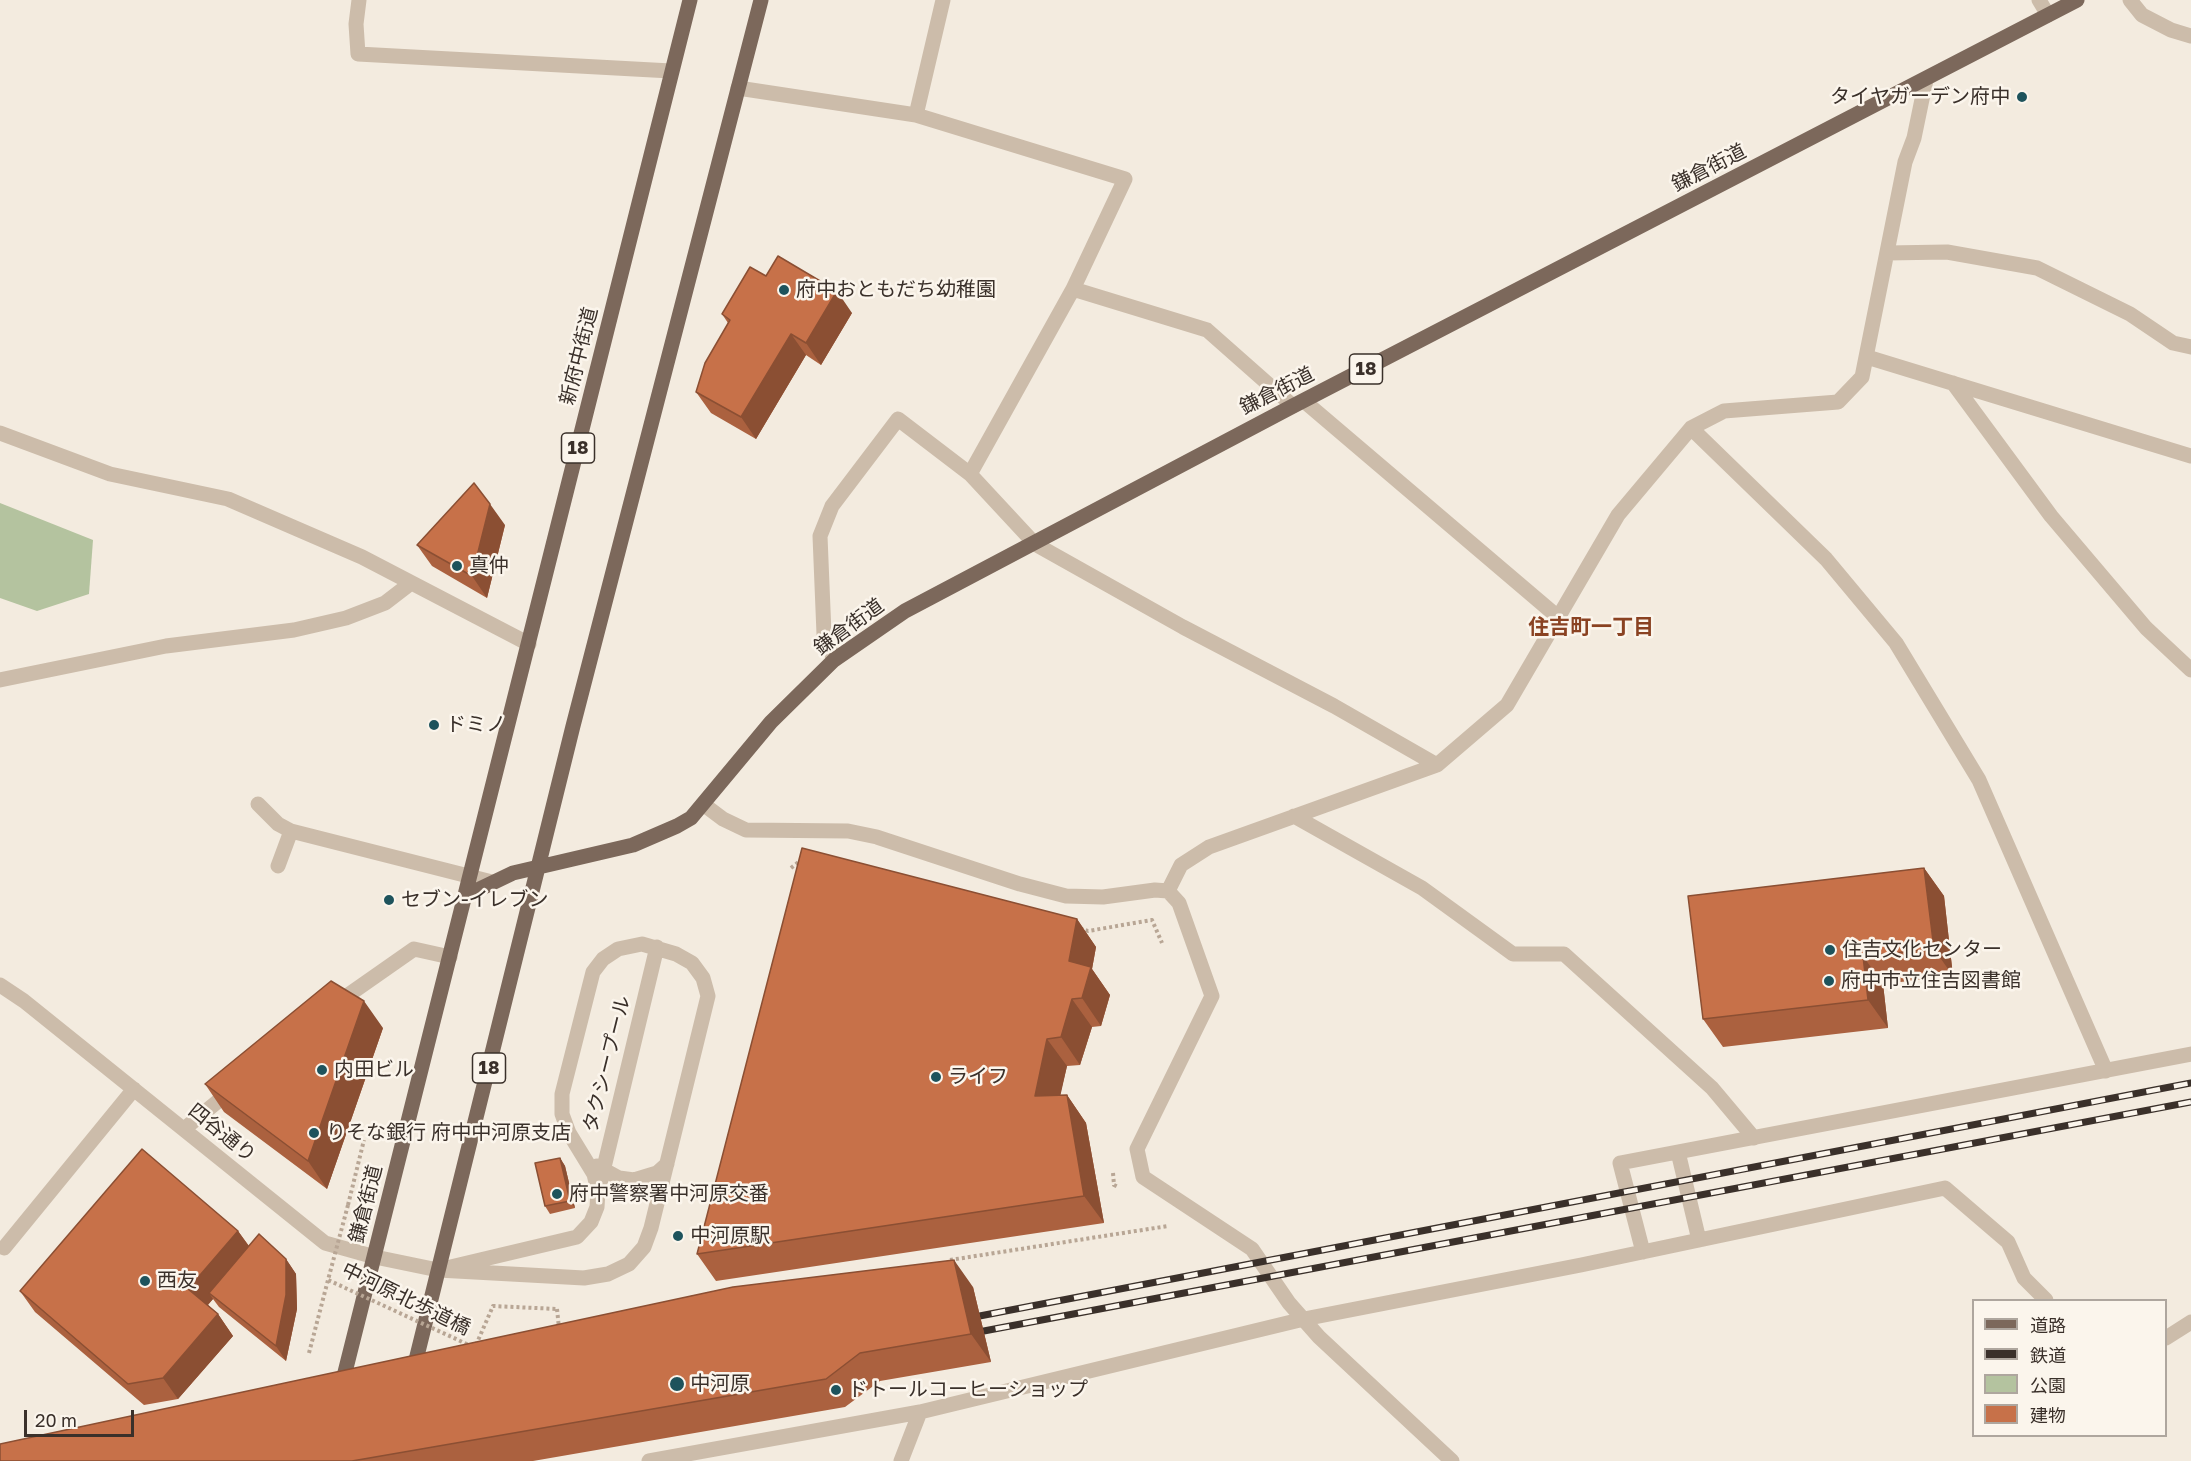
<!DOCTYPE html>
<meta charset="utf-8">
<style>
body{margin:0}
#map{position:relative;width:2191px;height:1461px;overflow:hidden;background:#f3ebdf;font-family:"Golos Text","Noto Sans JP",sans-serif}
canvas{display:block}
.legend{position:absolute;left:1972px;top:1299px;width:195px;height:138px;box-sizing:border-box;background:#fbf5ec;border:2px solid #aea69e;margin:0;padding:8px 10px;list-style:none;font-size:18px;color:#3a302a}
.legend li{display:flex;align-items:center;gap:12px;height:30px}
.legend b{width:30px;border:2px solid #aea69e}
.scale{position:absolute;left:24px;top:1410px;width:110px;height:27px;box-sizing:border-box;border:3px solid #3a302a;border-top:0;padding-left:8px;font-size:18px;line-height:21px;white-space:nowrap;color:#3a302a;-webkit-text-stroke:4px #fbf5ec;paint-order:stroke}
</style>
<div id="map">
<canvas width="2191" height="1461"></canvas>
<ul class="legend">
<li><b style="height:8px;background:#7c685b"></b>道路</li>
<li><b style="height:8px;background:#3a302a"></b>鉄道</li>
<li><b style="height:16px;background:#b4c39f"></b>公園</li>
<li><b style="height:16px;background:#c77149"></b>建物</li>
</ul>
<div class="scale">20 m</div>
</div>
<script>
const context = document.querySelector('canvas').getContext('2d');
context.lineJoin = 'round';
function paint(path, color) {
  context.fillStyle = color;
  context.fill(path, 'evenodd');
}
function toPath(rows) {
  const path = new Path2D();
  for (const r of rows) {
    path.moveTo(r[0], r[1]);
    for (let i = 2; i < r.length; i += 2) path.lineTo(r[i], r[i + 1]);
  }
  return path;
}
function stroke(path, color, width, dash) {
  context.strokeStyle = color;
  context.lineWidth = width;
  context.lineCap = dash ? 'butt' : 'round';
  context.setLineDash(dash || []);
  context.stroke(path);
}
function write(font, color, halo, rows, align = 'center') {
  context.font = font + ' "Golos Text","Noto Sans JP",sans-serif';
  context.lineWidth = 5;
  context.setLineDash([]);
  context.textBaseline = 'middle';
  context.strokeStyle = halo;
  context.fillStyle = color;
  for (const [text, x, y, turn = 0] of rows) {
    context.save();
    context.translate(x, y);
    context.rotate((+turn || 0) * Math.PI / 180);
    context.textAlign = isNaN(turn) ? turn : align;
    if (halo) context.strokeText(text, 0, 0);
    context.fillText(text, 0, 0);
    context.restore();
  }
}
paint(toPath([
 [0,503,93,540,89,594,37,611,0,598]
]), '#b4c39f');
stroke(toPath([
 [791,868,801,860],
 [1080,928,1088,931,1152,920,1162,943],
 [1113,1173,1114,1185,1118,1187],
 [348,1205,364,1140],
 [950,1260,1168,1226],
 [557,1309,559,1328],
 [476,1345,493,1306,557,1309],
 [309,1353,328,1280]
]), '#b8a695', 4, [3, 3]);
stroke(toPath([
 [359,0,356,24,358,54,671,71],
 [2039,0,2048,15],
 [2130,0,2142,15,2171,30,2191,36],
 [738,88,916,115,1125,179,1073,289],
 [916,115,943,0],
 [1887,253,1947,252,2037,268,2130,314,2173,343,2191,347],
 [1867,357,2191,456],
 [1953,383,2051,516,2146,628,2191,670],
 [1304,401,1559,618],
 [1691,428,1826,559,1896,643,1979,780,2106,1071],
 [0,433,110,474,228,499,362,557,529,644],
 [970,474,1035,544,1183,627,1334,706,1437,765],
 [834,660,824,634,820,536,832,506,898,419,970,474,1073,289,1207,330,1293,406],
 [0,680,166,646,294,630,346,618,385,603,411,583],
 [258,804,278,824,291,831,492,882],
 [703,804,723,819,746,830,848,831,877,837,1020,884,1066,896,1103,897,1155,890,1168,891,1179,903,1212,996,1137,1149,1143,1177,1252,1249,1289,1303,1319,1337,1452,1461],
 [1294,816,1422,888,1513,954,1564,954,1712,1088,1754,1138],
 [278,866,291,831],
 [1168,891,1181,865,1209,847,1437,765,1507,705,1618,515,1691,428,1724,411,1838,402,1862,377,1905,162,1914,138,1926,80],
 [0,985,24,1001,325,1243,375,1257,438,1270,584,1278,608,1274,629,1264,644,1247,651,1228,708,996,703,978,692,963,676,954,642,944,618,949,603,959,593,972,562,1094,562,1114,569,1133,594,1174,598,1191,597,1207,591,1222,577,1237,438,1270],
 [334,1005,414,949,450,957],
 [184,1129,233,1089],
 [1678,1152,1699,1240],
 [597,1166,619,1178,634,1180,657,1173,667,1164],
 [599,1188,657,947],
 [4,1248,134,1089],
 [1643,1252,1620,1163,2191,1054],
 [2166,1338,2191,1322],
 [649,1461,920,1412,1304,1319,1581,1265,1945,1188,2008,1242,2024,1278,2046,1300],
 [901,1461,920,1412]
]), '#ccbcaa', 15);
stroke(toPath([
 [465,896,513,873,633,845,677,826,691,818,771,722,834,660,905,611,1293,406,2077,0],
 [413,1372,573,726,761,0],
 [341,1388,690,0]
]), '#7c685b', 15);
const rail = toPath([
 [964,1319,2191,1083],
 [968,1334,2191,1102]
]);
stroke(rail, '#3a302a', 7);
stroke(rail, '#fbf5ec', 4.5, [14]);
stroke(toPath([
 [348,1205,328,1280,469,1345]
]), '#b8a695', 4, [3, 3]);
paint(toPath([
 [766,276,852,313,821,365,806,355,756,439,711,413,696,392,728,323,722,314],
 [505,525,487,598,432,566,417,545],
 [1924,868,1944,896,1953,976,1883,984,1888,1028,1723,1047,1703,1019],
 [1077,919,1096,947,1092,969,1110,995,1101,1026,1092,1027,1080,1065,1067,1066,1060,1095,1067,1095,1086,1123,1104,1223,716,1281,697,1254],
 [383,1028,327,1189,224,1112,205,1084],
 [560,1158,565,1166,575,1208,550,1214,545,1206],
 [238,1231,249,1246,286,1259,296,1274,297,1309,286,1361,219,1307,213,1299,208,1305,218,1314,233,1336,178,1399,144,1405,35,1312,20,1291],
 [973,1287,991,1362,880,1381,845,1407,533,1461,0,1461]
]), '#ab613f');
paint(toPath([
 [837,291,852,313,821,365,806,343],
 [791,334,806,355,756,439,741,417],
 [490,504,505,525,487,598,472,576],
 [1924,868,1944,896,1953,976,1934,949],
 [1077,919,1096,947,1092,969,1110,995,1101,1026,1082,998,1069,961],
 [1863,956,1883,984,1888,1028,1868,1000],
 [1072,999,1092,1027,1080,1065,1061,1037],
 [364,1001,383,1028,327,1189,308,1161],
 [1047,1039,1067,1066,1054,1124,1035,1096],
 [1067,1095,1086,1123,1104,1223,1084,1196],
 [560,1158,565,1166,575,1208,570,1201],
 [238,1231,253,1252,209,1293,213,1299,203,1310,188,1289],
 [286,1259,296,1274,297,1309,286,1361,276,1346],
 [954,1260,973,1287,991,1362,971,1334],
 [218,1314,233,1336,178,1399,163,1378]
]), '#8b4f33');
const building = toPath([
 [778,256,837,291,806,343,791,334,741,417,696,392,705,363,730,320,722,314,750,267,766,276,778,256],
 [474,483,490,504,472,576,417,545,474,483],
 [802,848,1077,919,1069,961,1091,967,1082,998,1072,999,1061,1037,1047,1039,1035,1096,1067,1095,1084,1196,697,1254,802,848],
 [1924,868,1934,949,1863,956,1868,1000,1703,1019,1688,896,1924,868],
 [331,981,364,1001,308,1161,205,1084,331,981],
 [142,1149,238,1231,188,1289,218,1314,163,1378,128,1384,20,1291,142,1149],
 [560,1158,570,1201,545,1206,535,1163,560,1158],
 [259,1234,286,1259,286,1295,276,1346,209,1293,259,1234],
 [954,1260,971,1334,860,1353,826,1379,352,1461,0,1461,0,1444,733,1287,954,1260]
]);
paint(building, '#c77149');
stroke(building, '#8b4f33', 1.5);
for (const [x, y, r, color] of [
 [2022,97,6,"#1e535c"],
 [784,290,6,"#1e535c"],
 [457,566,6,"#1e535c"],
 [434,725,6,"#1e535c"],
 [389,900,6,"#1e535c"],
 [1830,950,6,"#1e535c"],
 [1829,981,6,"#1e535c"],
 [322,1070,6,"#1e535c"],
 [936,1077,6,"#1e535c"],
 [314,1133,6,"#1e535c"],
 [557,1194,6,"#1e535c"],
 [678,1236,6,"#1e535c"],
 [145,1281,6,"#1e535c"],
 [677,1384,8,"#1e535c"],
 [836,1390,6,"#1e535c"]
]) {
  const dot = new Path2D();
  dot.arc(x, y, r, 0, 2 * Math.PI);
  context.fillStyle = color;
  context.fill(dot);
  stroke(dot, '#fbf5ec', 2);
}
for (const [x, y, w] of [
 [1366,369,33],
 [578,448,33],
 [489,1068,33]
]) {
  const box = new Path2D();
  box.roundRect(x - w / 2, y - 15, w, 30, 4.5);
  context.fillStyle = '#fbf5ec';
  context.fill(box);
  stroke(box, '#3a302a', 1.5);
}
write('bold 18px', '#3a302a', null, [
 ["18",1366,369],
 ["18",578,448],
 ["18",489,1068]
]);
write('20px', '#3a302a', '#fbf5ec', [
 ["タイヤガーデン府中",2010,97,"right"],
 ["府中おともだち幼稚園",796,290],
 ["真仲",469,566],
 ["ドミノ",446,725],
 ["セブン-イレブン",401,900],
 ["住吉文化センター",1842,950],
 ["府中市立住吉図書館",1841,981],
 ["内田ビル",334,1070],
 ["ライフ",948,1077],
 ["りそな銀行 府中中河原支店",326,1133],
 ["府中警察署中河原交番",569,1194],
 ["中河原駅",690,1236],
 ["西友",157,1281],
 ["中河原",690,1384],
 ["ドトールコーヒーショップ",848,1390]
], 'left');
write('20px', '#3a302a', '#fbf5ec', [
 ["鎌倉街道",1709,168,-27],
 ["新府中街道",579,356,-76],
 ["鎌倉街道",1277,391,-27],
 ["鎌倉街道",849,627,-36],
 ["タクシープール",607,1064,-76],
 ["四谷通り",222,1133,39],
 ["鎌倉街道",366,1204,-76],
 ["中河原北歩道橋",406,1299,26]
]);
write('bold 21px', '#8a4222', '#fbf5ec', [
 ["住吉町一丁目",1591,627]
]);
</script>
